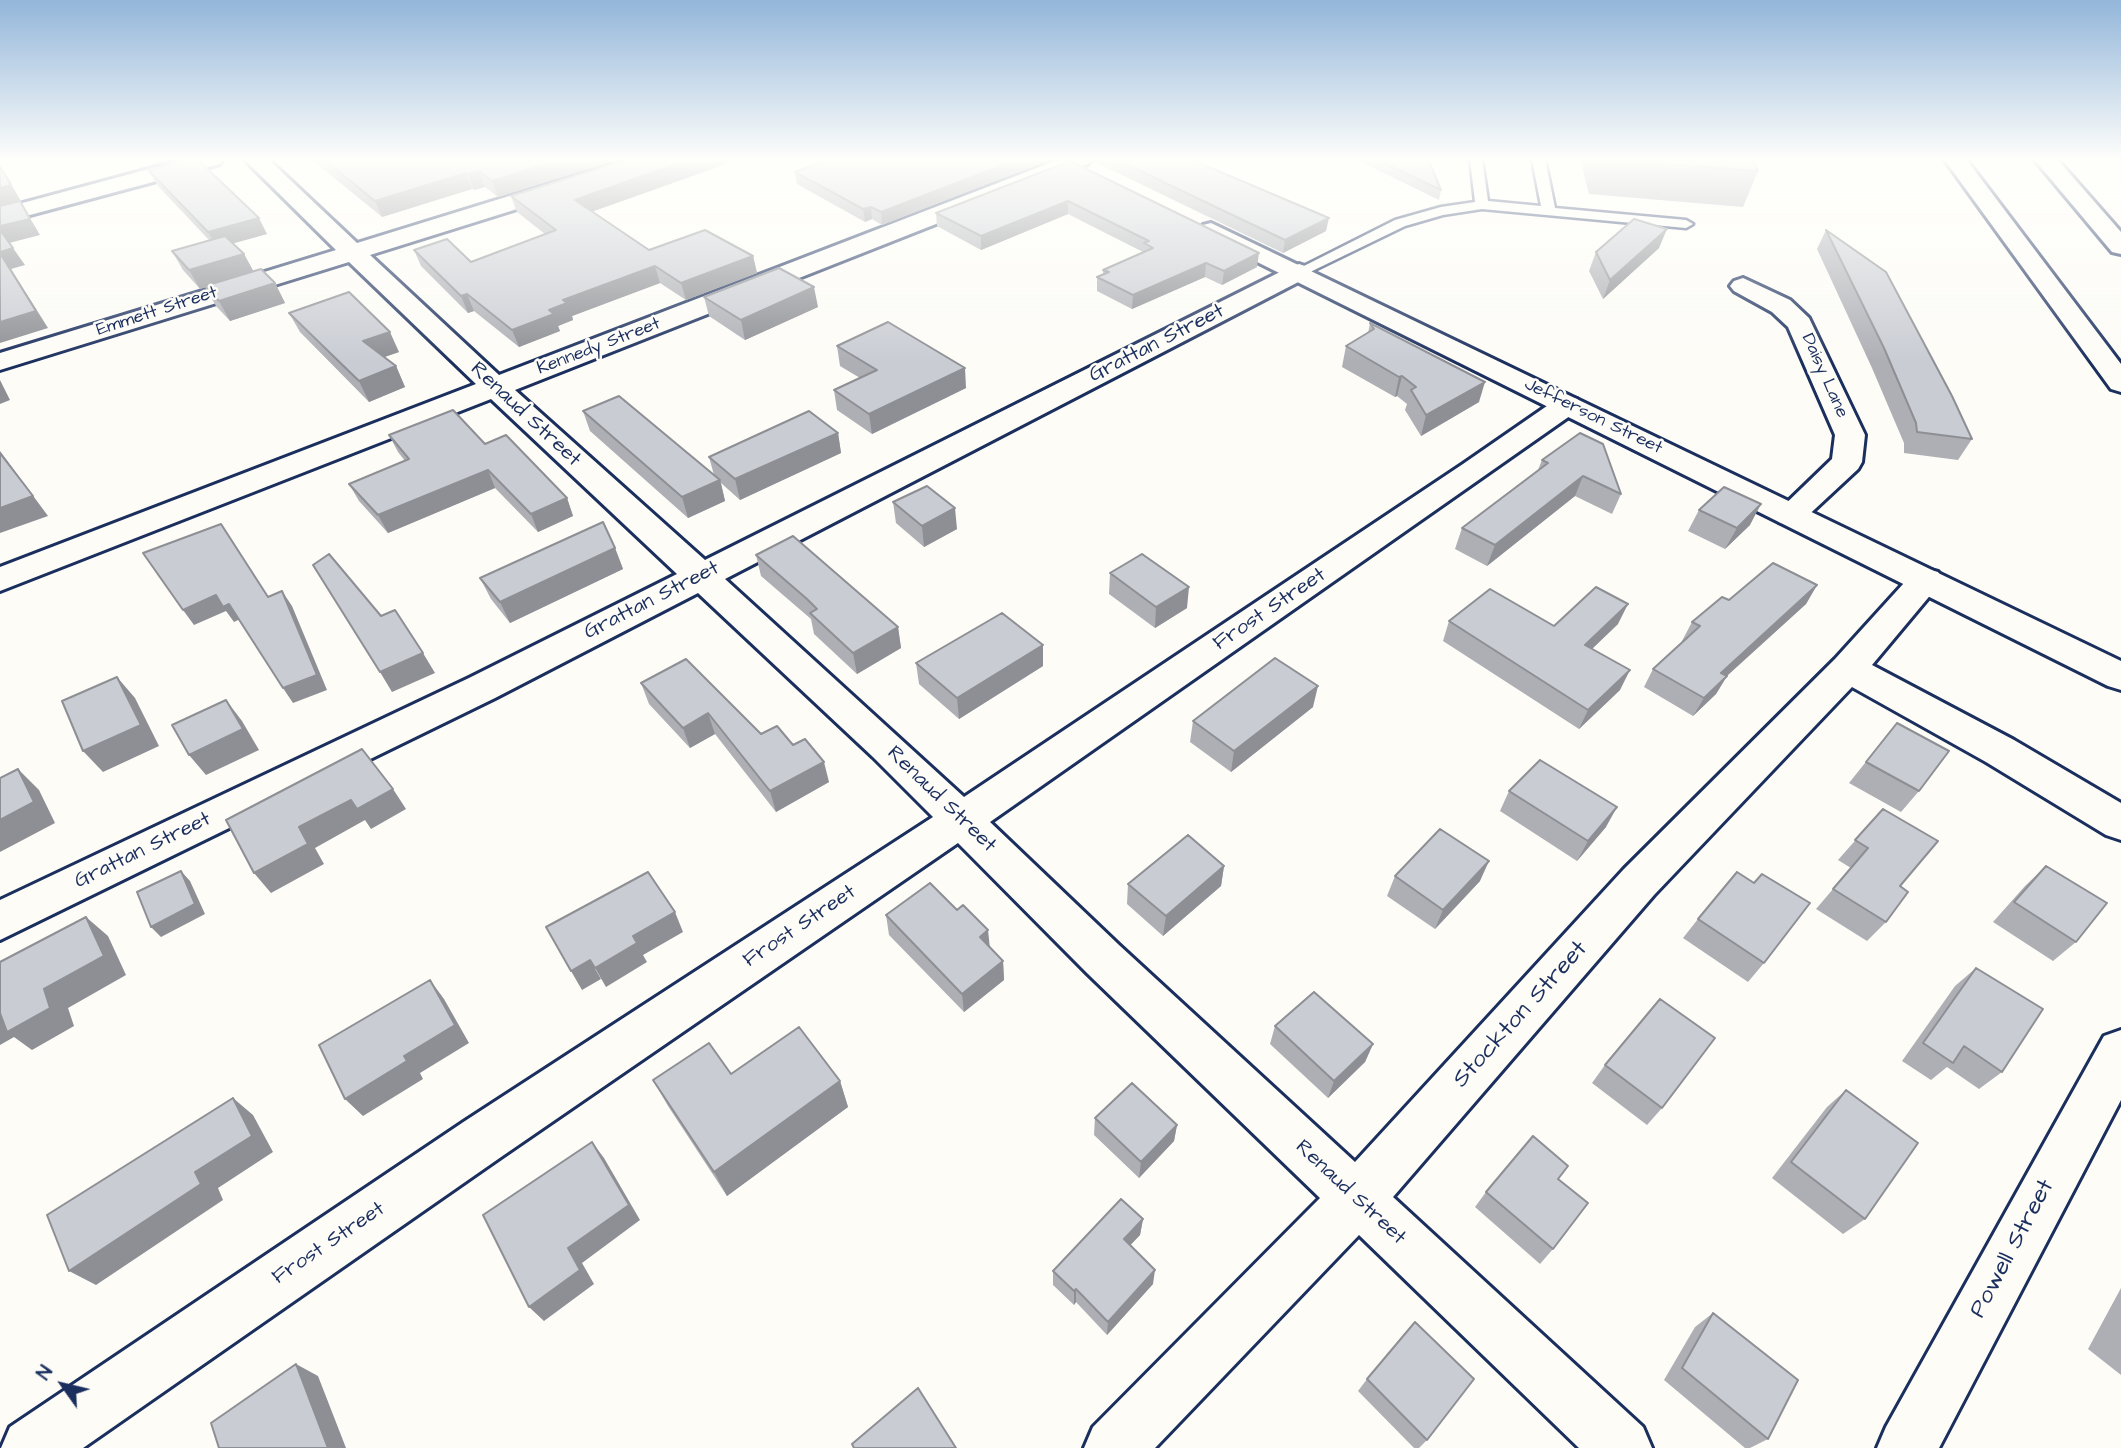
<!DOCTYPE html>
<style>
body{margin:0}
#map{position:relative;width:2121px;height:1448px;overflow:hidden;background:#fdfcf7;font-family:"Architects Daughter",sans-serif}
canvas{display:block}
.north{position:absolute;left:28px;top:1350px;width:70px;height:70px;-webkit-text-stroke:5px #fdfcf7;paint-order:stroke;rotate:304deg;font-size:19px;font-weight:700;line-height:28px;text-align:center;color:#1b2f5e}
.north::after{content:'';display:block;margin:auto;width:24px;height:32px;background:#1b2f5e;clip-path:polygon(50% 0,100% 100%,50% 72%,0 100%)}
</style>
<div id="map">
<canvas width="2121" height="1448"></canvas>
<div class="north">N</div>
</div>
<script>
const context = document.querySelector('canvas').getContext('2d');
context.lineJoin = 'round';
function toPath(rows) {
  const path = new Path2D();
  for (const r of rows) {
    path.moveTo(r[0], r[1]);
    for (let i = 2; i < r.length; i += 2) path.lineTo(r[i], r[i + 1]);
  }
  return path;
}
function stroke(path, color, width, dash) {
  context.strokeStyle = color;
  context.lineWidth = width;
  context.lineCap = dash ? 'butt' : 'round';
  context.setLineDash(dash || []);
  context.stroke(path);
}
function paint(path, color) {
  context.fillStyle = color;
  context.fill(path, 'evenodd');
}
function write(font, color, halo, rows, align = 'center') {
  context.font = font + ' "Architects Daughter",sans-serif';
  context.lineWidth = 5;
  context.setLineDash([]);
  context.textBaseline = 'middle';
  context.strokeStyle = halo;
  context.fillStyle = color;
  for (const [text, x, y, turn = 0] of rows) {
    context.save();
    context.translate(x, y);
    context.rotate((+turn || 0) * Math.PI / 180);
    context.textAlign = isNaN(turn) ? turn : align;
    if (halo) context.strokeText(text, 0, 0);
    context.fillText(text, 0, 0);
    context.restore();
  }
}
const lane = toPath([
 [1470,159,1482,159,1488,201,1541,206,1532,159,1545,159,1555,208,1686,220,1693,224,1686,228,1482,209,1443,215,1405,226,1304,275,1299,276,1292,272,1395,220,1441,207,1475,202,1470,159]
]);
const street = toPath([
 [186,159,223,159,220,164,0,223,0,209,186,159],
 [244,159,268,159,357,243,629,159,664,159,661,164,370,255,499,375,1060,159,1091,159,1088,164,515,390,705,560,1290,267,1299,264,1308,267,1312,272,1308,277,725,579,964,797,1463,464,1557,399,1567,396,1577,399,1582,405,1577,411,990,822,1119,945,1355,1162,1624,869,1835,659,1914,572,1926,569,1938,572,1943,580,1872,665,2014,740,2121,803,2121,840,2106,835,1986,762,1852,687,1654,895,1393,1197,1643,1427,1652,1448,1579,1448,1359,1235,1155,1448,1084,1448,1093,1427,1320,1198,1087,973,958,843,501,1157,83,1448,1,1448,10,1427,465,1121,933,817,873,757,698,593,495,698,0,940,0,900,469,678,677,574,491,399,0,591,0,567,476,384,349,262,0,370,0,353,336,250,244,159],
 [1743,278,1790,300,1809,318,1865,435,1862,462,1858,469,1801,522,1790,525,1779,522,1774,515,1832,459,1835,435,1788,327,1772,312,1734,291,1730,286,1734,281,1743,278],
 [2121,1030,2121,1100,1939,1448,1877,1448,1886,1427,2104,1036,2121,1030]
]);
const secondary = toPath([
 [1211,223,2121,661,2121,690,2108,686,1203,235,1199,230,1203,225,1211,223]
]);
const highway = toPath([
 [1944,159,1966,159,2121,364,2121,392,2111,389,1944,159],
 [2034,159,2057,159,2121,232,2121,254,2112,252,2034,159]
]);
stroke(lane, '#1b2f5e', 5);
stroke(street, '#1b2f5e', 6);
stroke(secondary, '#1b2f5e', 6);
stroke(highway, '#1b2f5e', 6);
paint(lane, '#fdfcf7');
paint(street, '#fdfcf7');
paint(secondary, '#fdfcf7');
paint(highway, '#fdfcf7');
paint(toPath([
 [311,159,619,159,498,197,485,187,474,190,472,189,382,217],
 [829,159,1051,159,882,225,872,219,865,222,797,184,795,172],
 [1092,159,1190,159,1326,231,1283,253,1093,161],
 [1355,159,1428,159,1441,190,1439,200],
 [1580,159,1752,159,1758,171,1743,207,1589,194],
 [1070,161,1257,267,1222,285,1205,277,1132,309,1097,291,1097,277,1103,275,1103,270,1143,252,1068,214,981,250,937,226,936,213],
 [729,163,592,211,649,250,753,256,757,273,686,300,660,283,572,316,573,320,558,326,560,331,519,347,474,311,468,313,421,266,414,250,471,262,545,234,517,212,511,196],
 [149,171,267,234,233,243,244,254,253,272,275,283,285,303,230,321,216,306,205,287,200,289,183,270,172,251,209,240,158,186],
 [1826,230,1972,439,1958,460,1904,453,1904,443,1872,368,1817,249],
 [1659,248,1603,299,1589,271,1596,252],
 [704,297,818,307,745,340,709,316],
 [289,313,399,352,384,357,396,366,405,387,369,402,300,332],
 [1370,323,1479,402,1421,436,1405,410,1407,404,1397,396,1395,397,1342,367,1346,346,1368,333],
 [837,346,966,388,872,434,837,410,834,390,860,378,840,366],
 [583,411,714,475,709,457,838,433,841,453,740,500,721,483,725,501,688,518,590,431],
 [1580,433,1621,494,1612,514,1575,496,1487,566,1455,549,1462,528,1538,470,1542,460],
 [389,435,485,444,567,498,573,516,538,532,495,488,388,533,359,501,349,484,405,461,398,452],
 [893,502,957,529,924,547,896,523],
 [1699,510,1750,525,1725,549,1688,531],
 [615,548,623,569,510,623,491,599,480,578],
 [756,555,898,627,901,648,857,674,814,634,811,619,761,576],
 [1110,573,1187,608,1155,628,1109,594],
 [1817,585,1806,604,1727,676,1716,694,1693,716,1644,687,1653,669,1683,641,1682,641,1692,622,1729,600],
 [1449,621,1554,626,1618,624,1592,649,1620,690,1579,729,1443,641],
 [916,663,1043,666,959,719,919,684],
 [641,683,761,734,793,745,829,782,776,812,715,734,690,748,649,704],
 [1313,707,1231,772,1190,742,1193,721],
 [1897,723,1919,791,1901,812,1849,783],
 [1509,791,1606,827,1577,861,1500,811],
 [1883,809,1900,886,1886,922,1867,941,1816,909,1851,868,1838,860],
 [1224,866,1221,886,1163,936,1127,904,1128,884],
 [2046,866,2076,942,2053,961,1993,922,2025,886],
 [1395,876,1480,881,1435,929,1387,896],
 [957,910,1003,961,1004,980,964,1012,889,935,886,915],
 [1698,919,1764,963,1748,982,1683,938],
 [1976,968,2002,1072,1979,1089,1947,1067,1931,1080,1902,1061,1955,986],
 [1275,1026,1373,1044,1365,1062,1328,1098,1270,1044],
 [1605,1065,1662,1108,1647,1125,1592,1083],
 [731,1074,840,1081,848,1107,727,1196,668,1106,653,1080],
 [1846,1090,1865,1219,1843,1234,1772,1178,1827,1107],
 [1095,1118,1177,1125,1174,1141,1139,1178,1094,1135],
 [1558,1179,1553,1249,1540,1264,1475,1207,1486,1192],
 [1143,1219,1140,1235,1130,1245,1153,1284,1107,1335,1076,1302,1074,1305,1053,1285,1053,1271],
 [2121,1288,2121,1375,2088,1349],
 [1713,1313,1768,1439,1750,1448,1745,1448,1664,1380,1695,1327],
 [1367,1379,1427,1440,1419,1448,1414,1448,1358,1391]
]), '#adafb5');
paint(toPath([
 [154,159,175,159,156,164],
 [563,159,619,159,498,197,492,181],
 [690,159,728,159,729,163,580,216,575,200],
 [1019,159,1051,159,882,225,881,212],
 [0,165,21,201,0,207],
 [479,171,485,187,474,190,468,174],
 [466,173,472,189,382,217,375,201],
 [20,201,40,235,9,243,0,230,0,226],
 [1068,201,1068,214,981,250,981,236],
 [871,207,872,219,865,222,863,209],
 [259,218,267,234,217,248,208,232],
 [1329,218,1326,231,1283,253,1285,240],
 [1667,229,1659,248,1603,299,1610,280],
 [13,248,25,265,11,269,48,328,0,343,0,252],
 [1259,253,1257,267,1222,285,1224,271],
 [244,254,254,272,200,289,189,270],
 [753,256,757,273,686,300,681,283],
 [1206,263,1205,277,1132,309,1133,295],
 [655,266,660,283,572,316,573,320,558,326,560,331,519,347,512,330,563,300],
 [275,283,285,303,230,321,219,301],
 [814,287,818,307,745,340,741,320],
 [467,294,474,311,468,313,461,296],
 [390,332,399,352,373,361,363,341],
 [396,366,405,387,369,402,359,381],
 [965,368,966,388,872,434,869,414],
 [1402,376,1397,396,1395,397,1399,377],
 [0,380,10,400,0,404],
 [1485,382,1479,402,1421,436,1426,415],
 [838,433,841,453,740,500,735,479],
 [0,451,48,516,0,533],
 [488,470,495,488,388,533,378,515],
 [1583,476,1575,496,1487,566,1495,545],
 [720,480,725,501,688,518,682,497],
 [567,498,573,516,538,532,531,514],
 [1761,504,1750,525,1725,549,1737,528],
 [955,508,957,529,924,547,922,526],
 [615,548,623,569,510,623,500,602],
 [1817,585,1806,604,1710,691,1721,673],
 [1189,587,1187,608,1155,628,1156,607],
 [282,591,292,606,327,690,293,703,283,688],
 [216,595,229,604,240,619,234,622,226,611,194,625,183,610],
 [1628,604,1618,624,1576,664,1585,645],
 [898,627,901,648,857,674,853,653],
 [1043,645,1043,666,959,719,957,698],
 [423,653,435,673,392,692,380,672],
 [1630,670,1620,690,1579,729,1588,710],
 [1727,676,1716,694,1693,716,1704,698],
 [117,677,135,698,159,746,103,772,83,751],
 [1318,686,1313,707,1231,772,1234,751],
 [226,700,242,721,259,750,206,775,189,755],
 [708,713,715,734,690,748,683,728],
 [824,762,829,782,776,812,770,791],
 [18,769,39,790,55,823,0,852,0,820],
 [393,789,406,809,371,829,365,820,315,848,324,864,271,893,254,873,299,827,351,800],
 [1617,807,1606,827,1577,861,1588,841],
 [1489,861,1480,881,1435,929,1443,910],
 [1224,866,1221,886,1163,936,1166,916],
 [181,871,190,881,205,914,161,937,151,927],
 [675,912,683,932,643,955,647,962,606,987,595,968,633,936],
 [86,917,108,936,126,975,68,1008,74,1026,32,1050,14,1037,0,1045,0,1013,44,989],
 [988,930,990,949,980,937],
 [590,960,601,979,582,990,571,971],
 [1003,961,1004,980,964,1012,962,994],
 [430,980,444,999,469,1043,420,1073,423,1079,363,1116,345,1099,404,1056],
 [1373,1044,1365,1062,1328,1098,1334,1081],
 [840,1081,848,1107,727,1196,714,1172],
 [233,1098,253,1115,273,1152,218,1188,223,1200,96,1285,69,1271,195,1172],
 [1177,1125,1174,1141,1139,1178,1141,1162],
 [592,1142,604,1158,640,1220,582,1263,594,1284,544,1321,529,1307,568,1248],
 [1143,1219,1140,1235,1122,1254,1124,1239],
 [1155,1270,1153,1284,1107,1335,1108,1322],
 [1076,1289,1076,1302,1074,1305,1074,1291],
 [296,1364,318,1376,346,1448,328,1448]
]), '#8d8f94');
const building = toPath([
 [185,159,197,159,259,218,208,232,149,171,185,159],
 [323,159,563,159,492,181,479,171,468,174,466,173,375,201,323,159],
 [630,159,690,159,575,200,649,250,705,230,753,256,681,283,655,266,563,300,567,303,549,310,554,314,512,330,467,294,461,296,414,250,447,239,471,262,556,230,511,196,630,159],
 [829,159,1019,159,881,212,871,207,863,209,795,172,829,159],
 [1115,159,1190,159,1329,218,1285,240,1115,159],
 [1375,159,1428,159,1441,190,1375,159],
 [1600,159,1752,159,1758,171,1600,159],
 [1070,161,1259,253,1224,271,1206,263,1133,295,1097,277,1109,272,1103,270,1153,248,1144,243,1149,241,1068,201,981,236,936,213,1070,161],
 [0,166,11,185,0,188,0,166],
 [20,201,30,219,0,226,0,206,20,201],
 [1634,219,1667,229,1610,280,1596,252,1634,219],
 [0,230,13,248,0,252,0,230],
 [1826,230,1886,272,1952,396,1972,439,1917,432,1916,423,1884,348,1826,230],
 [225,236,244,254,189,270,172,251,225,236],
 [0,253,36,311,0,322,0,253],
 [779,268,814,287,741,320,704,297,779,268],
 [261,269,275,283,219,301,205,286,261,269],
 [349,292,390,332,363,341,396,366,359,381,289,313,349,292],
 [888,322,965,368,869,414,834,390,877,370,837,346,888,322],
 [1370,323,1485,382,1426,415,1411,390,1416,387,1402,376,1399,377,1346,346,1374,329,1370,323],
 [619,396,720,480,682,497,583,411,619,396],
 [453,410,485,444,506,435,567,498,531,514,488,470,378,515,349,484,409,459,389,435,453,410],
 [809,411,838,433,735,479,709,457,809,411],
 [1580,433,1603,444,1621,494,1583,476,1495,545,1462,528,1548,463,1542,460,1580,433],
 [0,453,33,496,0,508,0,453],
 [927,486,955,508,922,526,893,502,927,486],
 [1724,487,1761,504,1737,528,1699,510,1724,487],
 [603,522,615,548,500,602,480,578,603,522],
 [221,524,268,597,282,591,317,675,283,688,229,604,223,607,216,595,183,610,143,553,221,524],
 [793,536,898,627,853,653,810,613,817,609,807,599,756,555,793,536],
 [329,554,381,616,395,610,423,653,380,672,313,565,329,554],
 [1142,554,1189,587,1156,607,1110,573,1142,554],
 [1773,563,1817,585,1721,673,1727,676,1704,698,1653,669,1700,626,1692,622,1722,597,1729,600,1773,563],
 [1596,587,1628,604,1585,645,1630,670,1588,710,1449,621,1490,589,1554,626,1596,587],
 [1002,613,1043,645,957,698,916,663,1002,613],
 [1275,658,1318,686,1234,751,1193,721,1275,658],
 [686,659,761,734,777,726,793,745,805,739,824,762,770,791,708,713,683,728,641,683,686,659],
 [117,677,141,725,83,751,62,701,117,677],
 [226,700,243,729,189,755,172,725,226,700],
 [1897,723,1949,751,1919,791,1866,762,1897,723],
 [362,749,393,789,357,809,351,800,299,827,308,844,254,873,226,820,362,749],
 [1540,760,1617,807,1588,841,1509,791,1540,760],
 [18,769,34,802,0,820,0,778,18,769],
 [1883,809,1938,841,1900,886,1908,892,1886,922,1833,889,1868,848,1855,840,1883,809],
 [1440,829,1489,861,1443,910,1395,876,1440,829],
 [1188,835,1224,866,1166,916,1128,884,1188,835],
 [2046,866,2107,903,2076,942,2014,902,2046,866],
 [181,871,195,904,151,927,137,892,181,871],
 [648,872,675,912,633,936,637,943,595,968,590,960,571,971,546,927,648,872],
 [1737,872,1754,883,1762,874,1810,903,1764,963,1698,919,1737,872],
 [930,883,957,910,963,905,988,930,980,937,1003,961,962,994,886,915,930,883],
 [86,917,104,956,44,989,50,1008,7,1032,0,1013,0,962,86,917],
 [1976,968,2043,1009,2002,1072,1964,1046,1953,1063,1923,1043,1976,968],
 [430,980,455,1025,404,1056,407,1061,345,1099,319,1045,430,980],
 [1314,992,1373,1044,1334,1081,1275,1026,1314,992],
 [1660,999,1715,1038,1662,1108,1605,1065,1660,999],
 [799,1027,840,1081,714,1172,653,1080,709,1043,731,1074,799,1027],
 [1132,1083,1177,1125,1141,1162,1095,1118,1132,1083],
 [1846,1090,1918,1143,1865,1219,1791,1162,1846,1090],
 [233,1098,252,1136,195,1172,201,1184,69,1271,47,1215,233,1098],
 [1533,1136,1568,1166,1558,1179,1588,1203,1553,1249,1486,1192,1533,1136],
 [592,1142,629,1205,568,1248,580,1270,529,1307,483,1215,592,1142],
 [1121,1199,1143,1219,1124,1239,1155,1270,1108,1322,1076,1289,1074,1291,1053,1271,1121,1199],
 [1713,1313,1798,1380,1768,1439,1682,1368,1713,1313],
 [1415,1322,1474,1379,1427,1440,1367,1379,1415,1322],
 [296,1364,328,1448,219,1448,211,1423,296,1364],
 [918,1388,956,1448,854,1448,852,1444,918,1388]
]);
paint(building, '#c9ccd3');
stroke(building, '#8d8f94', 2);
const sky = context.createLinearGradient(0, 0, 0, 362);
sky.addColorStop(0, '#93b6da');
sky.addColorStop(0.44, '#fefefb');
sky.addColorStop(1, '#fefefb00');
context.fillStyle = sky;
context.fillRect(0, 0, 2121, 362);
write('18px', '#1b2f5e', '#fdfcf7', [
 ["Emmett Street",157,312,-18],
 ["Kennedy Street",599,347,-21],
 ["Daisy Lane",1824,376,66],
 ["Jefferson Street",1593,417,26]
]);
write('21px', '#1b2f5e', '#fdfcf7', [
 ["Grattan Street",1157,344,-27],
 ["Renaud Street",525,415,43],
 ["Grattan Street",652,601,-27],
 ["Frost Street",1270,610,-34],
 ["Renaud Street",941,800,44],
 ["Grattan Street",143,851,-26],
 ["Frost Street",800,927,-34],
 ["Renaud Street",1350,1193,43],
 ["Frost Street",329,1244,-34]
]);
write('24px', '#1b2f5e', '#fdfcf7', [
 ["Stockton Street",1521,1015,-48],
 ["Powell Street",2013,1249,-62]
]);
</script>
